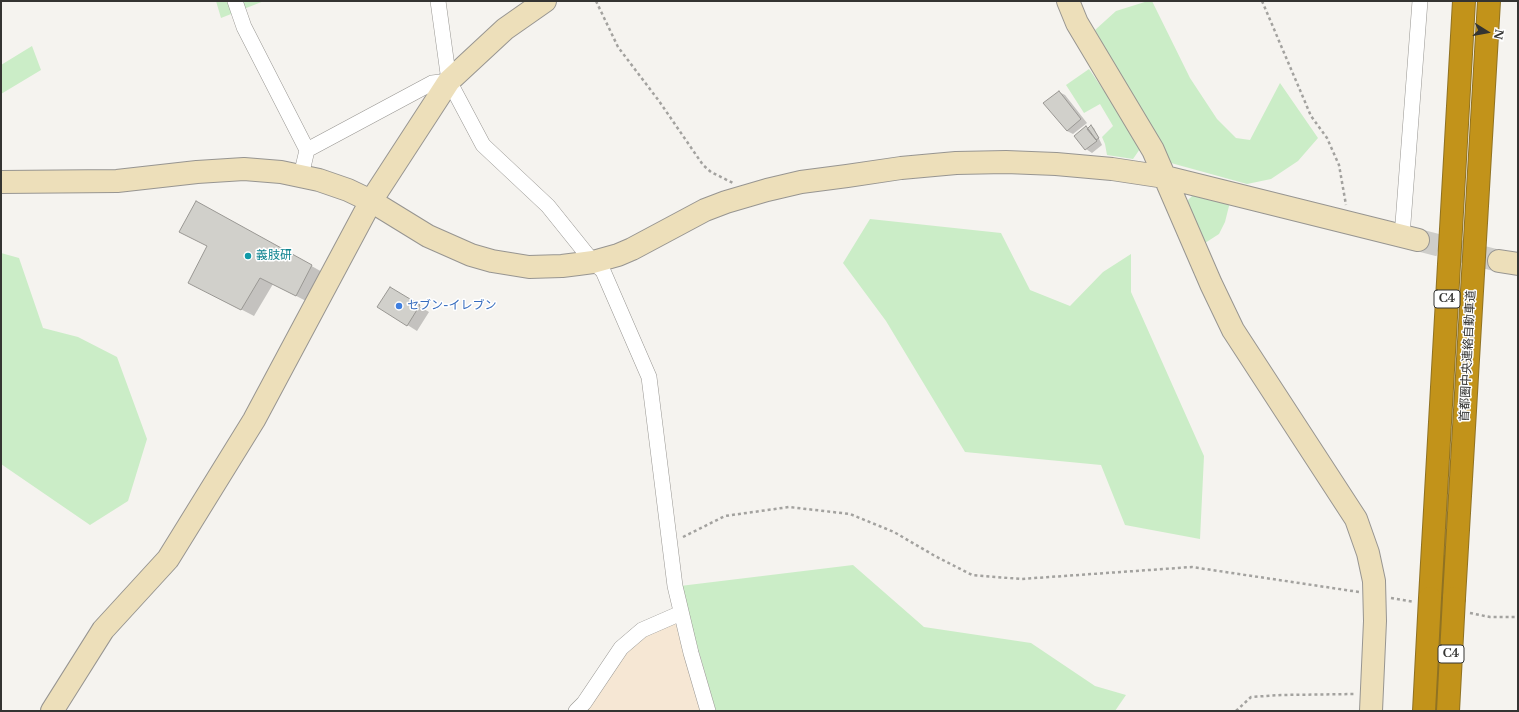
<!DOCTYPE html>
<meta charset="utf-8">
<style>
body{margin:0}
#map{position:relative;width:1519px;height:712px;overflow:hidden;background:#f5f3ef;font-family:"Libre Baskerville",serif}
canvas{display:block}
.frame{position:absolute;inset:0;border:2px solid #343432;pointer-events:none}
.north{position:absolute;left:1467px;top:12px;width:40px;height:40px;-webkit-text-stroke:3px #fff;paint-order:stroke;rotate:101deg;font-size:11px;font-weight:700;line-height:16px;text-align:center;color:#343432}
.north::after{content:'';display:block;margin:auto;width:14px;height:18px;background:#343432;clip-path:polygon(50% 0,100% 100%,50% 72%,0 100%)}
</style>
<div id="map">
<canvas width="1519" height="712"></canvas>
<div class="frame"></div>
<div class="north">N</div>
</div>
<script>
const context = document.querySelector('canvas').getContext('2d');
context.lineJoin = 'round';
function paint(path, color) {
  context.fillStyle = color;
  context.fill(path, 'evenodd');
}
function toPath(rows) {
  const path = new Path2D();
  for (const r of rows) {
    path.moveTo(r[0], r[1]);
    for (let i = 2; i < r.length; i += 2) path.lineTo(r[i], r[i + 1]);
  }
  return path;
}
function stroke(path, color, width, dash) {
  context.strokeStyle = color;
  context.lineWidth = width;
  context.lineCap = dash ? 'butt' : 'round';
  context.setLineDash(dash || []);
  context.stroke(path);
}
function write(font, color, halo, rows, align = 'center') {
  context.font = font + ' "Libre Baskerville","Noto Sans JP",serif';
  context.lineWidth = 3;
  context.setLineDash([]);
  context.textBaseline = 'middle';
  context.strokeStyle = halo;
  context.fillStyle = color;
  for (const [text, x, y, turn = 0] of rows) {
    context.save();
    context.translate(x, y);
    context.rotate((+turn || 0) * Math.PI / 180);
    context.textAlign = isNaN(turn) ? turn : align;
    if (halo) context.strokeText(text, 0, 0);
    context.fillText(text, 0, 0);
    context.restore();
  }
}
paint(toPath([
 [672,621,678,623,701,711,583,711,627,653,641,638]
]), '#f6e7d4');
paint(toPath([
 [216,1,264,1,221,18],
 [1148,1,1152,1,1190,78,1217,119,1236,138,1250,140,1280,83,1318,138,1298,161,1271,179,1247,184,1171,163,1095,30,1116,11],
 [32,46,41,70,1,94,1,65],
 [1089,69,1142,146,1133,159,1107,155,1105,144,1102,137,1113,126,1100,104,1084,113,1066,85],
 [1196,192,1230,202,1225,222,1219,234,1205,243,1186,202],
 [870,219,1001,233,1030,290,1070,306,1103,272,1131,254,1131,292,1204,456,1200,539,1125,525,1101,465,965,452,886,321,843,263],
 [1,253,19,258,43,328,78,337,117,357,147,439,128,501,90,525,1,464],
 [853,565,924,627,1031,643,1095,686,1126,695,1115,711,716,711,680,586]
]), '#cbedc7');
paint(toPath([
 [1059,92,1065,95,1087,123,1073,134,1067,131],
 [1091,126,1094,128,1102,145,1092,153,1086,149,1088,129],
 [197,202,324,273,308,302,273,284,254,316,202,289,208,246],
 [390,289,429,312,417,331,379,307]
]), '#0003');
const building = toPath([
 [1059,91,1081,119,1067,131,1043,103,1059,91],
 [1091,125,1099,138,1096,140,1087,129,1091,125],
 [1086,126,1097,141,1085,150,1074,136,1086,126],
 [196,201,312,265,296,296,260,278,241,310,188,283,207,246,179,232,196,201],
 [390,287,420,305,407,326,377,307,390,287]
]);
paint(building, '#d1d0cb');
stroke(building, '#999793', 1);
stroke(toPath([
 [1418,240,1499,261]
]), '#cecdc9', 22, [22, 11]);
const street = toPath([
 [235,1,244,27,307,150,301,176],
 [438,1,449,81,483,145,548,206,593,262,603,271,649,377,675,586,691,653,708,711],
 [307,150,432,83,449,81],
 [1402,236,1420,1],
 [576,711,584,703,621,648,642,630,681,613]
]);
const secondary = toPath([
 [1068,1,1077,23,1153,150,1211,284,1233,330,1356,519,1368,553,1374,581,1375,621,1371,711],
 [1,182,117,181,197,172,244,169,281,172,319,180,348,190,371,201,428,236,471,255,492,261,529,267,562,266,578,264,593,262,618,255,632,249,705,210,726,202,767,190,801,182,847,176,901,168,956,163,1006,162,1056,164,1112,169,1165,177,1418,240],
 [1499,261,1518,264],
 [52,711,103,630,168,559,254,420,371,201,449,81,505,29,545,1]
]);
const highway = toPath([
 [1430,598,1464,1],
 [1454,598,1489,1]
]);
stroke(street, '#979591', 16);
stroke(secondary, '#979591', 24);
stroke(highway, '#907222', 24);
stroke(toPath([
 [596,1,618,47,659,101,703,165,711,172,733,183],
 [1262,1,1311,116,1327,138,1339,165,1346,205],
 [683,537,725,516,789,507,850,514,894,532,935,556,972,575,1021,579,1192,567,1359,592],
 [1391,598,1414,602],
 [1470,613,1490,617,1518,617],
 [1236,711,1251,697,1281,695,1355,694]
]), '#a3a29f', 2.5, [3, 3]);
stroke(street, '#fff', 15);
stroke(secondary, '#eddfba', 22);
stroke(highway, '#c2931a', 22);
const highwayBridge = toPath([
 [1424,711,1430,598],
 [1448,711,1454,598]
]);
stroke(highwayBridge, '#907222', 24, []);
stroke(highwayBridge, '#c2931a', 22);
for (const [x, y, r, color] of [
 [248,256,4,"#0f9aa8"],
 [399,306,4,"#3f7fe0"]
]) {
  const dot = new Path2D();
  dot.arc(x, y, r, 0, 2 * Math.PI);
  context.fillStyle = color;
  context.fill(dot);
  stroke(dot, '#fff', 1.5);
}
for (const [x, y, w] of [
 [1447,299,26],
 [1451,654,26]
]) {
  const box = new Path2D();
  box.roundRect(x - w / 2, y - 9, w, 18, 3);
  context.fillStyle = '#fff';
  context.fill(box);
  stroke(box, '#343432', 1);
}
write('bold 11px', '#343432', null, [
 ["C4",1447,299],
 ["C4",1451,654]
]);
write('12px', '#0d838f', '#fff', [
 ["義肢研",256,256]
], 'left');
write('12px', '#366cbe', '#fff', [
 ["セブン-イレブン",407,306]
], 'left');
write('12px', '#343432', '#fff', [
 ["首都圏中央連絡自動車道",1468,356,-87]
]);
</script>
